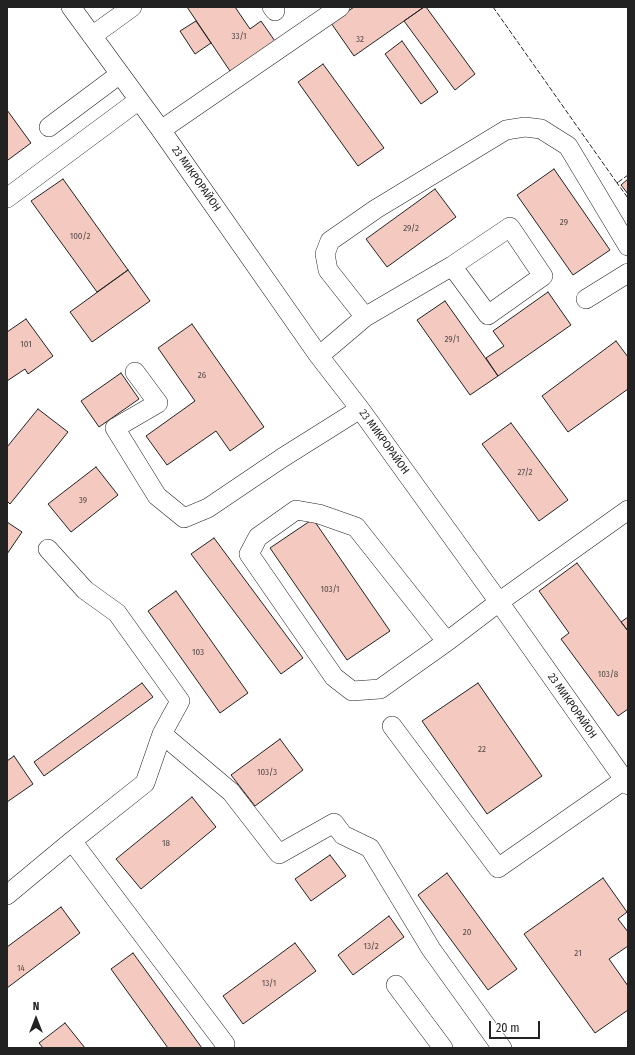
<!DOCTYPE html>
<meta charset="utf-8">
<style>
body{margin:0}
#map{position:relative;width:635px;height:1055px;overflow:hidden;background:#fff;font-family:"Fira Sans Condensed",sans-serif}
canvas{display:block}
.frame{position:absolute;inset:0;border:8px solid #222;pointer-events:none}
.north{position:absolute;left:16px;top:999px;width:40px;height:40px;-webkit-text-stroke:3px #fff;paint-order:stroke;rotate:0deg;font-size:11px;font-weight:700;line-height:16px;text-align:center;color:#222}
.north::after{content:'';display:block;margin:auto;width:14px;height:18px;background:#222;clip-path:polygon(50% 0,100% 100%,50% 72%,0 100%)}
.scale{position:absolute;left:489px;top:1021px;width:51px;height:18px;box-sizing:border-box;border:2px solid #222;border-top:0;padding-left:5px;font-size:12px;line-height:14px;white-space:nowrap;color:#222;-webkit-text-stroke:3px #fff;paint-order:stroke}
</style>
<div id="map">
<canvas width="635" height="1055"></canvas>
<div class="frame"></div>
<div class="north">N</div>
<div class="scale">20 m</div>
</div>
<script>
const context = document.querySelector('canvas').getContext('2d');
context.lineJoin = 'round';
function paint(path, color) {
  context.fillStyle = color;
  context.fill(path, 'evenodd');
}
function toPath(rows) {
  const path = new Path2D();
  for (const r of rows) {
    path.moveTo(r[0], r[1]);
    for (let i = 2; i < r.length; i += 2) path.lineTo(r[i], r[i + 1]);
  }
  return path;
}
function stroke(path, color, width, dash) {
  context.strokeStyle = color;
  context.lineWidth = width;
  context.lineCap = dash ? 'butt' : 'round';
  context.setLineDash(dash || []);
  context.stroke(path);
}
function write(font, color, halo, rows, align = 'center') {
  context.font = font + ' "Fira Sans Condensed",sans-serif';
  context.lineWidth = 3;
  context.setLineDash([]);
  context.textBaseline = 'middle';
  context.strokeStyle = halo;
  context.fillStyle = color;
  for (const [text, x, y, turn = 0] of rows) {
    context.save();
    context.translate(x, y);
    context.rotate((+turn || 0) * Math.PI / 180);
    context.textAlign = isNaN(turn) ? turn : align;
    if (halo) context.strokeText(text, 0, 0);
    context.fillText(text, 0, 0);
    context.restore();
  }
}
const building = toPath([
 [187,7,235,7,250,29,261,21,277,44,232,74,187,7],
 [354,7,424,7,354,56,331,23,354,7],
 [424,7,426,7,475,74,455,90,404,21,424,7],
 [196,21,211,43,195,54,180,31,196,21],
 [402,41,438,92,421,104,385,54,402,41],
 [323,64,384,148,358,166,298,82,323,64],
 [7,110,31,143,8,160,7,158,7,110],
 [554,169,610,250,573,275,517,195,554,169],
 [63,179,128,270,97,292,31,201,63,179],
 [628,179,628,194,621,185,628,179],
 [435,189,456,217,387,267,366,239,435,189],
 [128,270,150,301,92,342,70,312,128,270],
 [548,292,571,325,498,376,486,358,504,346,493,331,548,292],
 [445,301,498,376,470,395,417,320,445,301],
 [26,319,53,356,28,374,25,369,7,381,7,332,26,319],
 [192,324,264,427,230,451,216,431,167,465,146,436,195,401,158,348,192,324],
 [616,341,628,357,628,389,568,432,542,396,616,341],
 [121,373,139,399,99,427,81,401,121,373],
 [38,409,68,432,10,504,7,501,7,447,38,409],
 [511,423,568,500,539,521,482,444,511,423],
 [96,467,118,495,71,532,48,504,96,467],
 [313,519,390,631,347,660,270,548,313,519],
 [7,522,22,532,7,554,7,522],
 [214,538,303,658,281,674,191,554,214,538],
 [577,563,628,631,628,709,618,716,561,639,569,633,539,591,577,563],
 [176,591,248,693,220,713,148,611,176,591],
 [628,617,628,631,621,622,628,617],
 [142,683,153,697,44,776,34,762,142,683],
 [478,683,542,776,487,814,422,721,478,683],
 [280,739,303,770,255,806,231,775,280,739],
 [14,756,33,784,7,802,7,761,14,756],
 [192,797,216,827,141,889,116,859,192,797],
 [330,855,346,876,311,901,295,879,330,855],
 [447,873,517,969,488,990,418,895,447,873],
 [603,878,627,912,618,919,628,932,628,946,609,959,628,986,628,1010,595,1033,524,934,603,878],
 [61,907,80,933,7,988,7,947,61,907],
 [389,916,404,937,353,975,338,955,389,916],
 [295,943,316,971,243,1024,223,996,295,943],
 [133,953,202,1048,168,1048,111,969,133,953],
 [65,1023,85,1048,43,1048,39,1043,65,1023]
]);
paint(building, '#f3c9c0');
stroke(building, '#222', 1);
const minor = toPath([
 [71,7,161,130,319,356,360,409,499,602,628,785],
 [272,7,275,11],
 [92,36,132,7],
 [49,127,120,74],
 [161,130,340,7],
 [7,198,139,100],
 [586,299,628,273],
 [365,317,328,270,325,254,330,241,376,209,506,130,525,127,541,129,568,146,628,246],
 [319,356,365,317,452,266,510,227,543,276,488,315,452,266],
 [135,372,158,403,115,428,157,496,184,518,208,508,282,458,360,409],
 [449,640,443,637,356,527,319,514,296,510,258,537,249,554,334,677,352,691,380,689,449,640,499,602,628,510],
 [392,726,498,868,624,780],
 [162,734,231,792,279,854,334,823,343,835,370,848,431,949,502,1048],
 [72,841,225,1044],
 [7,895,72,841,145,783,162,734,180,701,117,613,85,590,48,549],
 [396,985,443,1048]
]);
stroke(minor, '#222', 20);
stroke(minor, '#fff', 19);
stroke(toPath([
 [493,7,617,183,628,175],
 [618,182,617,183,628,198]
]), '#222', 1, [5, 2]);
write('9px', '#564c4a', null, [
 ["33/1",239,36],
 ["32",360,39],
 ["29",564,222],
 ["29/2",411,228],
 ["100/2",80,236],
 ["29/1",452,339],
 ["101",26,344],
 ["26",202,375],
 ["27/2",525,472],
 ["39",83,500],
 ["103/1",330,589],
 ["103",198,652],
 ["103/8",608,674],
 ["22",482,749],
 ["103/3",267,772],
 ["18",166,843],
 ["20",467,932],
 ["13/2",371,946],
 ["21",578,953],
 ["14",21,968],
 ["13/1",269,983]
]);
write('11px', '#222', '#fff', [
 ["23 МИКРОРАЙОН",196,179,55],
 ["23 МИКРОРАЙОН",384,442,54],
 ["23 МИКРОРАЙОН",572,706,55]
]);
</script>
